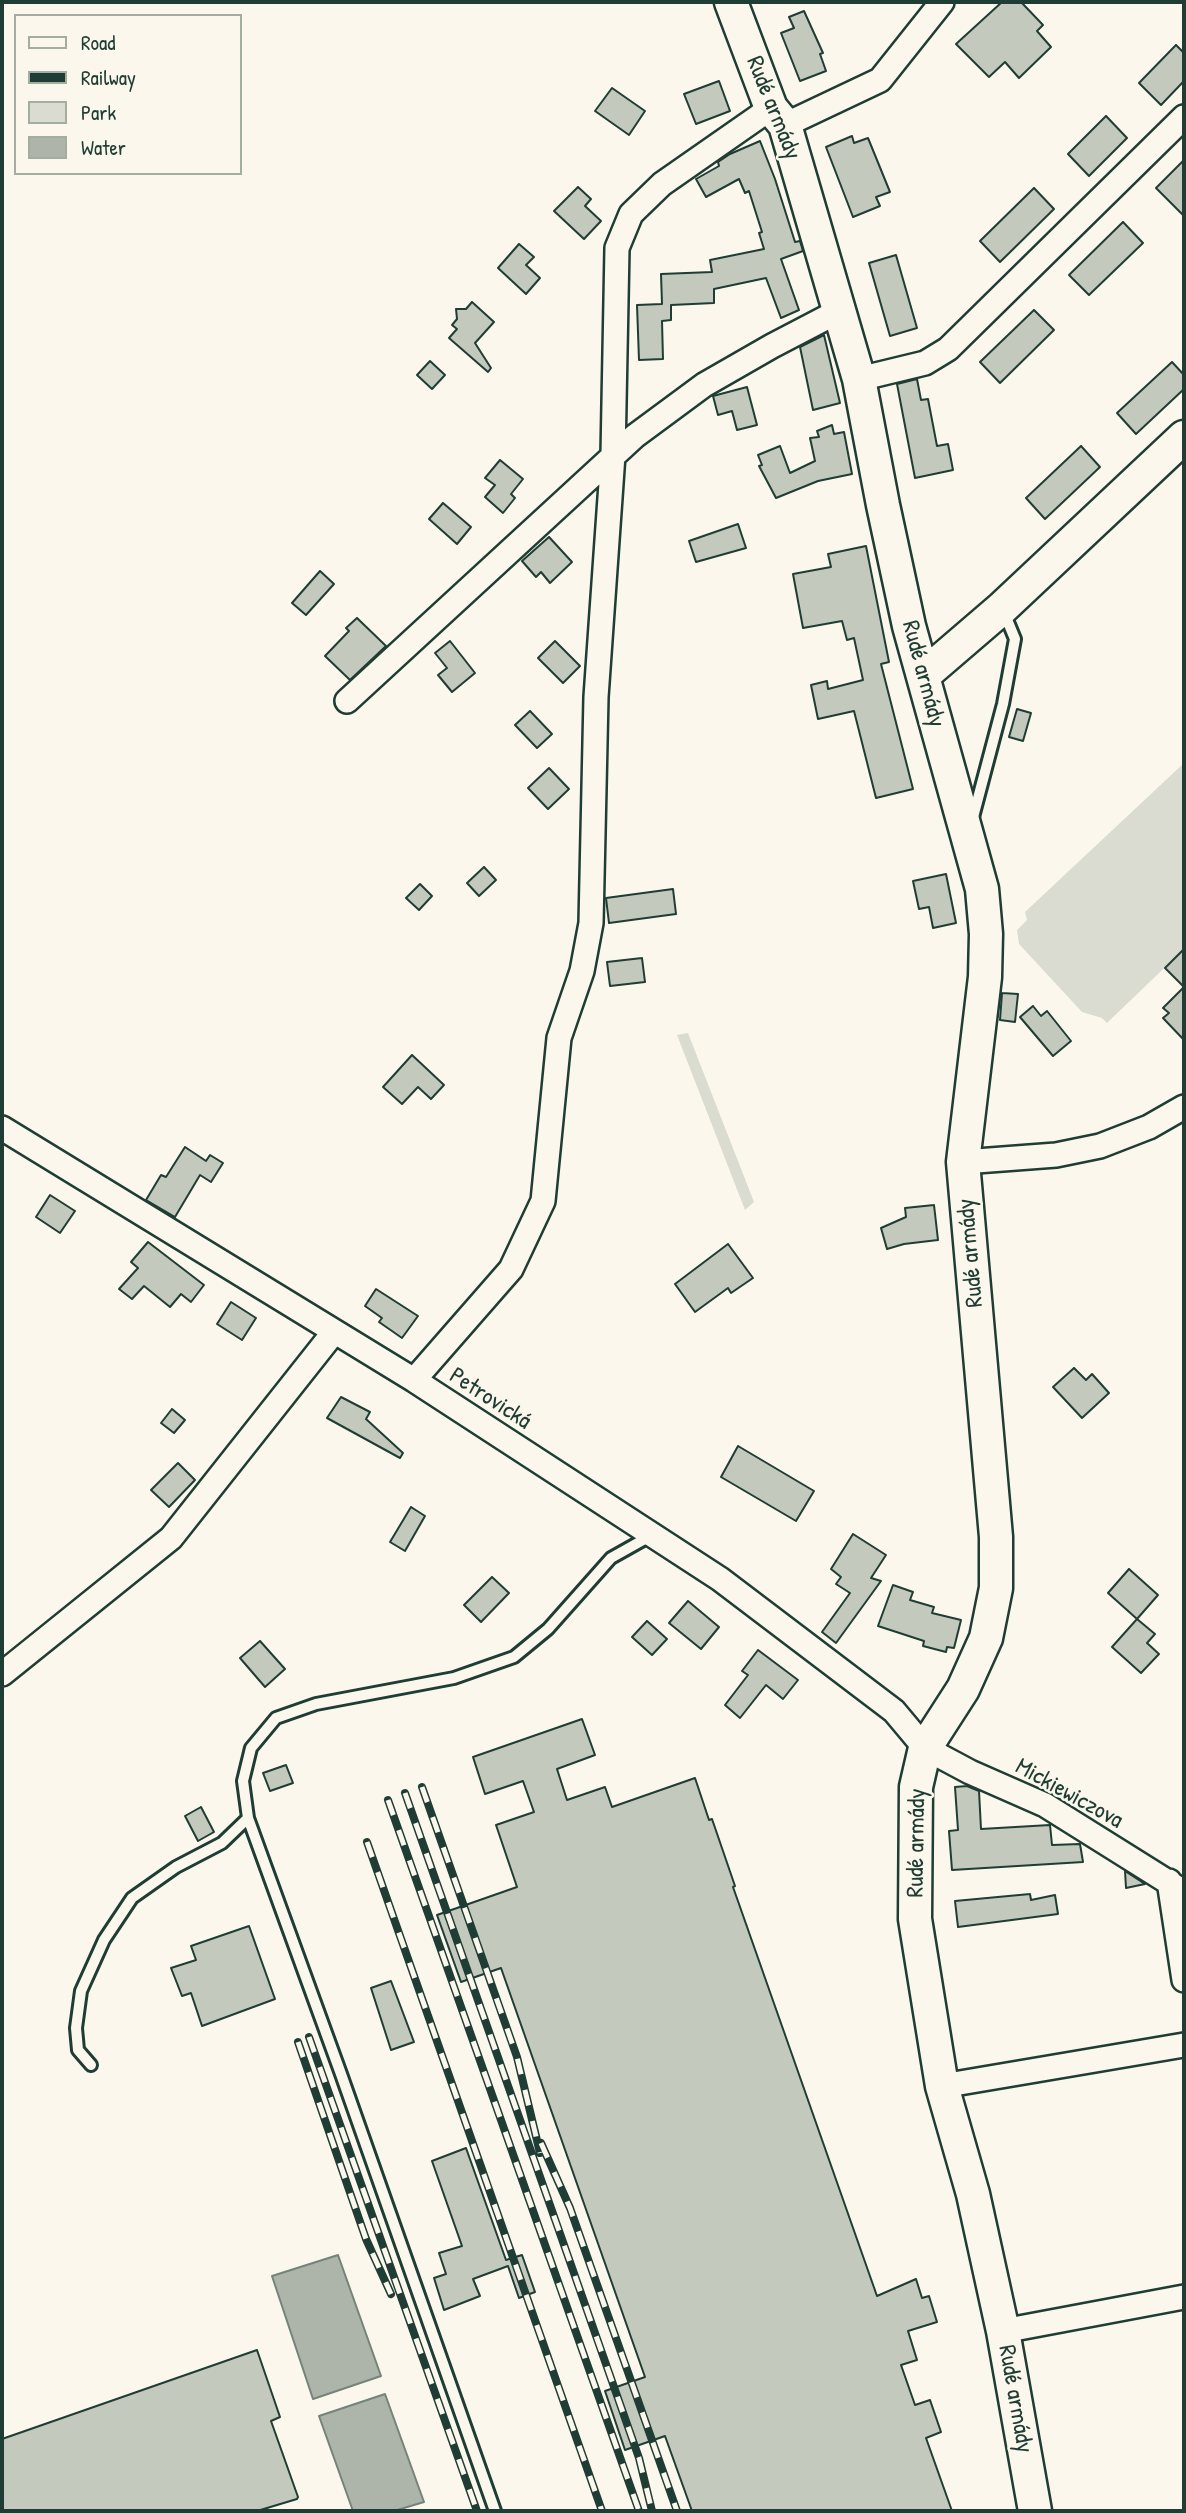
<!DOCTYPE html>
<meta charset="utf-8">
<style>
body{margin:0}
#map{position:relative;width:1186px;height:2513px;overflow:hidden;background:#fbf7ec;font-family:"Patrick Hand",sans-serif}
canvas{display:block}
.frame{position:absolute;inset:0;border:4px solid #1f3d34;pointer-events:none}
.legend{position:absolute;left:14px;top:14px;width:228px;height:161px;box-sizing:border-box;background:#fbf7ec;border:2px solid #a3ada2;margin:0;padding:9px 12px;list-style:none;font-size:21px;color:#1f3d34}
.legend li{display:flex;align-items:center;gap:14px;height:35px}
.legend b{width:35px;border:2px solid #a3ada2}
</style>
<div id="map">
<canvas width="1186" height="2513"></canvas>
<div class="frame"></div>
<ul class="legend">
<li><b style="height:9px;background:#fbf7ec"></b>Road</li>
<li><b style="height:9px;background:#1f3d34"></b>Railway</li>
<li><b style="height:19px;background:#dbdcd1"></b>Park</li>
<li><b style="height:19px;background:#adb4aa"></b>Water</li>
</ul>
</div>
<script>
const context = document.querySelector('canvas').getContext('2d');
context.lineJoin = 'round';
function paint(path, color) {
  context.fillStyle = color;
  context.fill(path, 'evenodd');
}
function toPath(rows) {
  const path = new Path2D();
  for (const r of rows) {
    path.moveTo(r[0], r[1]);
    for (let i = 2; i < r.length; i += 2) path.lineTo(r[i], r[i + 1]);
  }
  return path;
}
function stroke(path, color, width, dash) {
  context.strokeStyle = color;
  context.lineWidth = width;
  context.lineCap = dash ? 'butt' : 'round';
  context.setLineDash(dash || []);
  context.stroke(path);
}
function write(font, color, halo, rows, align = 'center') {
  context.font = font + ' "Patrick Hand",sans-serif';
  context.lineWidth = 5;
  context.setLineDash([]);
  context.textBaseline = 'middle';
  context.strokeStyle = halo;
  context.fillStyle = color;
  for (const [text, x, y, turn = 0] of rows) {
    context.save();
    context.translate(x, y);
    context.rotate((+turn || 0) * Math.PI / 180);
    context.textAlign = isNaN(turn) ? turn : align;
    if (halo) context.strokeText(text, 0, 0);
    context.fillText(text, 0, 0);
    context.restore();
  }
}
paint(toPath([
 [1184,763,1184,949,1107,1023,1102,1018,1082,1012,1019,944,1017,930,1027,920,1025,912],
 [688,1033,754,1202,745,1210,677,1035]
]), '#dbdcd1');
const water = toPath([
 [338,2255,381,2376,313,2399,272,2276,338,2255],
 [385,2394,424,2502,394,2511,353,2511,319,2416,385,2394]
]);
paint(water, '#adb4aa');
stroke(water, '#74847b', 2);
const building = toPath([
 [1002,2,1021,2,1043,25,1037,31,1051,47,1019,78,1005,62,989,77,956,44,1002,2],
 [804,11,823,53,820,54,826,71,800,81,781,33,794,28,789,17,804,11],
 [1176,45,1184,53,1184,81,1161,105,1139,83,1176,45],
 [719,81,730,111,696,124,684,94,719,81],
 [612,88,645,111,629,135,595,111,612,88],
 [1106,116,1127,138,1089,176,1068,154,1106,116],
 [852,136,854,143,868,138,890,192,876,197,880,206,853,217,826,147,852,136],
 [760,141,775,179,795,242,800,241,803,251,781,259,799,310,781,318,766,278,714,289,714,303,671,305,671,320,662,321,663,359,639,360,637,305,662,304,661,274,712,272,710,260,764,249,759,233,762,232,749,191,745,193,739,179,706,197,696,179,719,166,718,162,730,154,760,141],
 [1184,160,1184,216,1156,188,1184,160],
 [578,187,591,199,585,206,601,221,584,239,554,211,578,187],
 [1034,188,1054,209,1000,262,980,241,1034,188],
 [1123,222,1143,243,1089,295,1069,275,1123,222],
 [519,244,534,257,526,265,540,278,526,294,498,268,519,244],
 [896,255,917,328,890,336,869,263,896,255],
 [472,302,494,322,475,343,491,368,488,372,449,338,457,329,452,325,457,319,456,309,466,309,472,302],
 [1034,310,1054,330,1000,383,980,362,1034,310],
 [824,335,840,403,813,410,800,347,824,335],
 [430,361,445,375,432,389,417,375,430,361],
 [1172,362,1184,375,1184,389,1136,434,1117,413,1172,362],
 [917,379,921,400,928,399,937,446,948,444,953,470,915,478,897,384,917,379],
 [747,387,757,425,737,430,732,411,718,415,713,396,747,387],
 [832,425,834,434,844,432,852,474,818,481,776,498,759,466,762,465,758,455,780,446,790,473,815,461,810,438,819,437,817,431,832,425],
 [1081,446,1100,467,1045,519,1026,498,1081,446],
 [500,460,523,479,511,494,515,498,503,513,485,497,495,485,485,478,500,460],
 [443,503,471,527,457,544,429,519,443,503],
 [738,524,746,548,696,562,689,541,738,524],
 [549,537,572,562,550,583,541,572,536,577,522,561,549,537],
 [866,546,889,662,881,664,913,789,876,798,854,711,818,719,811,685,827,681,828,689,863,680,854,638,847,640,842,621,803,628,793,574,831,567,828,554,866,546],
 [320,571,334,584,306,615,292,603,320,571],
 [357,618,386,646,350,680,325,656,349,631,346,628,357,618],
 [450,641,475,673,452,692,438,675,447,668,435,653,450,641],
 [555,641,580,666,563,683,538,658,555,641],
 [1017,709,1031,713,1023,741,1009,737,1017,709],
 [530,711,552,734,537,748,515,725,530,711],
 [549,768,569,789,548,809,528,788,549,768],
 [484,867,496,880,479,896,467,883,484,867],
 [946,874,956,923,933,928,929,907,919,909,913,881,946,874],
 [420,884,432,896,419,910,406,898,420,884],
 [673,889,676,914,609,923,606,898,673,889],
 [1184,949,1184,1040,1163,1018,1169,1013,1163,1008,1184,987,1165,968,1184,949],
 [642,958,645,982,610,986,607,962,642,958],
 [1002,993,1018,994,1015,1022,1000,1020,1002,993],
 [1033,1006,1041,1016,1047,1011,1071,1041,1053,1056,1020,1017,1033,1006],
 [412,1055,444,1085,431,1099,418,1087,402,1104,383,1087,412,1055],
 [185,1147,206,1161,210,1155,223,1163,211,1182,200,1175,175,1217,146,1200,161,1175,166,1177,185,1147],
 [50,1195,75,1211,60,1233,36,1217,50,1195],
 [934,1205,938,1240,904,1244,887,1249,881,1228,906,1217,905,1208,934,1205],
 [148,1242,204,1285,191,1302,181,1294,170,1307,144,1286,132,1299,119,1289,138,1268,131,1262,148,1242],
 [728,1244,753,1278,731,1293,728,1288,695,1312,675,1284,728,1244],
 [376,1289,418,1316,402,1338,379,1322,382,1318,365,1306,376,1289],
 [231,1302,256,1318,242,1340,217,1324,231,1302],
 [1074,1368,1086,1380,1092,1374,1109,1393,1082,1418,1053,1387,1074,1368],
 [341,1397,370,1412,366,1419,403,1453,400,1458,327,1418,341,1397],
 [172,1409,185,1420,174,1433,161,1423,172,1409],
 [738,1446,814,1491,796,1521,721,1477,738,1446],
 [178,1463,195,1480,169,1507,151,1490,178,1463],
 [411,1507,425,1516,405,1551,390,1542,411,1507],
 [853,1534,886,1555,871,1578,881,1581,836,1643,822,1632,850,1593,836,1584,841,1577,831,1569,853,1534],
 [1129,1569,1158,1595,1137,1619,1108,1593,1129,1569],
 [492,1577,509,1593,481,1622,464,1605,492,1577],
 [893,1585,913,1592,910,1600,934,1607,932,1613,961,1620,954,1648,947,1647,946,1652,923,1646,924,1641,878,1626,893,1585],
 [688,1601,719,1627,701,1649,669,1623,688,1601],
 [1137,1619,1155,1634,1147,1643,1159,1654,1141,1673,1112,1647,1137,1619],
 [647,1621,667,1639,652,1655,632,1637,647,1621],
 [260,1641,285,1669,265,1687,240,1658,260,1641],
 [758,1650,798,1680,783,1699,766,1685,740,1718,725,1705,748,1675,742,1671,758,1650],
 [582,1719,595,1755,557,1769,567,1800,605,1787,612,1807,695,1778,709,1820,712,1819,735,1886,733,1887,877,2296,916,2279,922,2298,929,2296,937,2322,908,2331,917,2360,901,2365,915,2405,930,2400,941,2432,926,2438,952,2511,692,2511,665,2436,625,2450,605,2391,645,2377,501,1968,461,1982,437,1915,517,1887,496,1825,534,1812,523,1781,485,1794,473,1757,582,1719],
 [286,1765,293,1783,270,1791,263,1773,286,1765],
 [967,1786,979,1791,981,1829,1050,1825,1052,1845,1080,1844,1083,1862,952,1870,949,1831,958,1830,955,1787,967,1786],
 [201,1807,214,1832,198,1841,185,1816,201,1807],
 [1125,1871,1145,1884,1126,1888,1125,1871],
 [1030,1894,1031,1900,1055,1895,1058,1914,958,1927,955,1901,1030,1894],
 [249,1926,275,1999,202,2026,191,1993,182,1996,171,1968,196,1960,191,1946,249,1926],
 [391,1981,414,2042,391,2050,371,1988,391,1981],
 [466,2148,506,2260,522,2255,535,2292,519,2298,508,2266,473,2279,480,2296,444,2310,434,2278,446,2274,439,2253,462,2246,432,2161,466,2148],
 [257,2350,280,2417,271,2421,298,2497,297,2499,257,2511,2,2511,2,2439,257,2350]
]);
paint(building, '#c4c9be');
stroke(building, '#1f3d34', 2);
const lane = toPath([
 [972,821,1003,704,1015,639,1003,610],
 [91,2065,78,2050,76,2028,81,1991,104,1940,132,1898,176,1867,222,1843,248,1818],
 [495,2511,341,2074,248,1818,243,1781,251,1748,276,1718,316,1704,454,1678,514,1657,548,1629,611,1558,652,1535]
]);
const street = toPath([
 [785,125,880,80,942,2],
 [859,379,925,363,948,349,1184,117],
 [347,701,635,436,704,385,772,346,839,311],
 [2,1128,414,1380,720,1579,894,1711,925,1748,970,1772,1045,1805,1184,1892],
 [963,1162,1056,1155,1100,1146,1149,1127,1184,1107],
 [414,1380,511,1269,543,1201,559,1038,582,971,591,923,596,697,613,455,617,248,631,214,662,184,771,108],
 [2,1674,171,1538,334,1332],
 [1169,1881,1184,1980],
 [942,2086,1184,2045],
 [1003,2331,1184,2297]
]);
const secondary = toPath([
 [731,2,771,108,785,125,859,379,883,505,909,626,982,889,986,934,985,977,963,1162,996,1537,996,1588,986,1638,963,1689,925,1748,916,1787,915,1919,942,2086,973,2194,1003,2331,1035,2511],
 [924,675,1002,608,1184,437]
]);
stroke(lane, '#1f3d34', 16);
stroke(street, '#1f3d34', 28);
stroke(secondary, '#1f3d34', 37);
stroke(lane, '#fbf7ec', 10);
stroke(street, '#fbf7ec', 23);
stroke(secondary, '#fbf7ec', 32);
const rail = toPath([
 [422,1787,517,2057,540,2153],
 [405,1793,639,2458,652,2511],
 [388,1800,639,2511],
 [367,1842,602,2511],
 [309,2037,477,2511],
 [298,2042,366,2239,391,2294],
 [541,2143,570,2208,677,2511]
]);
stroke(rail, '#1f3d34', 8);
stroke(rail, '#fbf7ec', 5, [16]);
write('24px', '#1f3d34', '#fbf7ec', [
 ["Rudé armády",773,108,68],
 ["Rudé armády",923,674,75],
 ["Rudé armády",971,1253,-95],
 ["Petrovická",490,1399,33],
 ["Mickiewiczova",1069,1794,29],
 ["Rudé armády",917,1843,-89],
 ["Rudé armády",1015,2399,80]
]);
</script>
